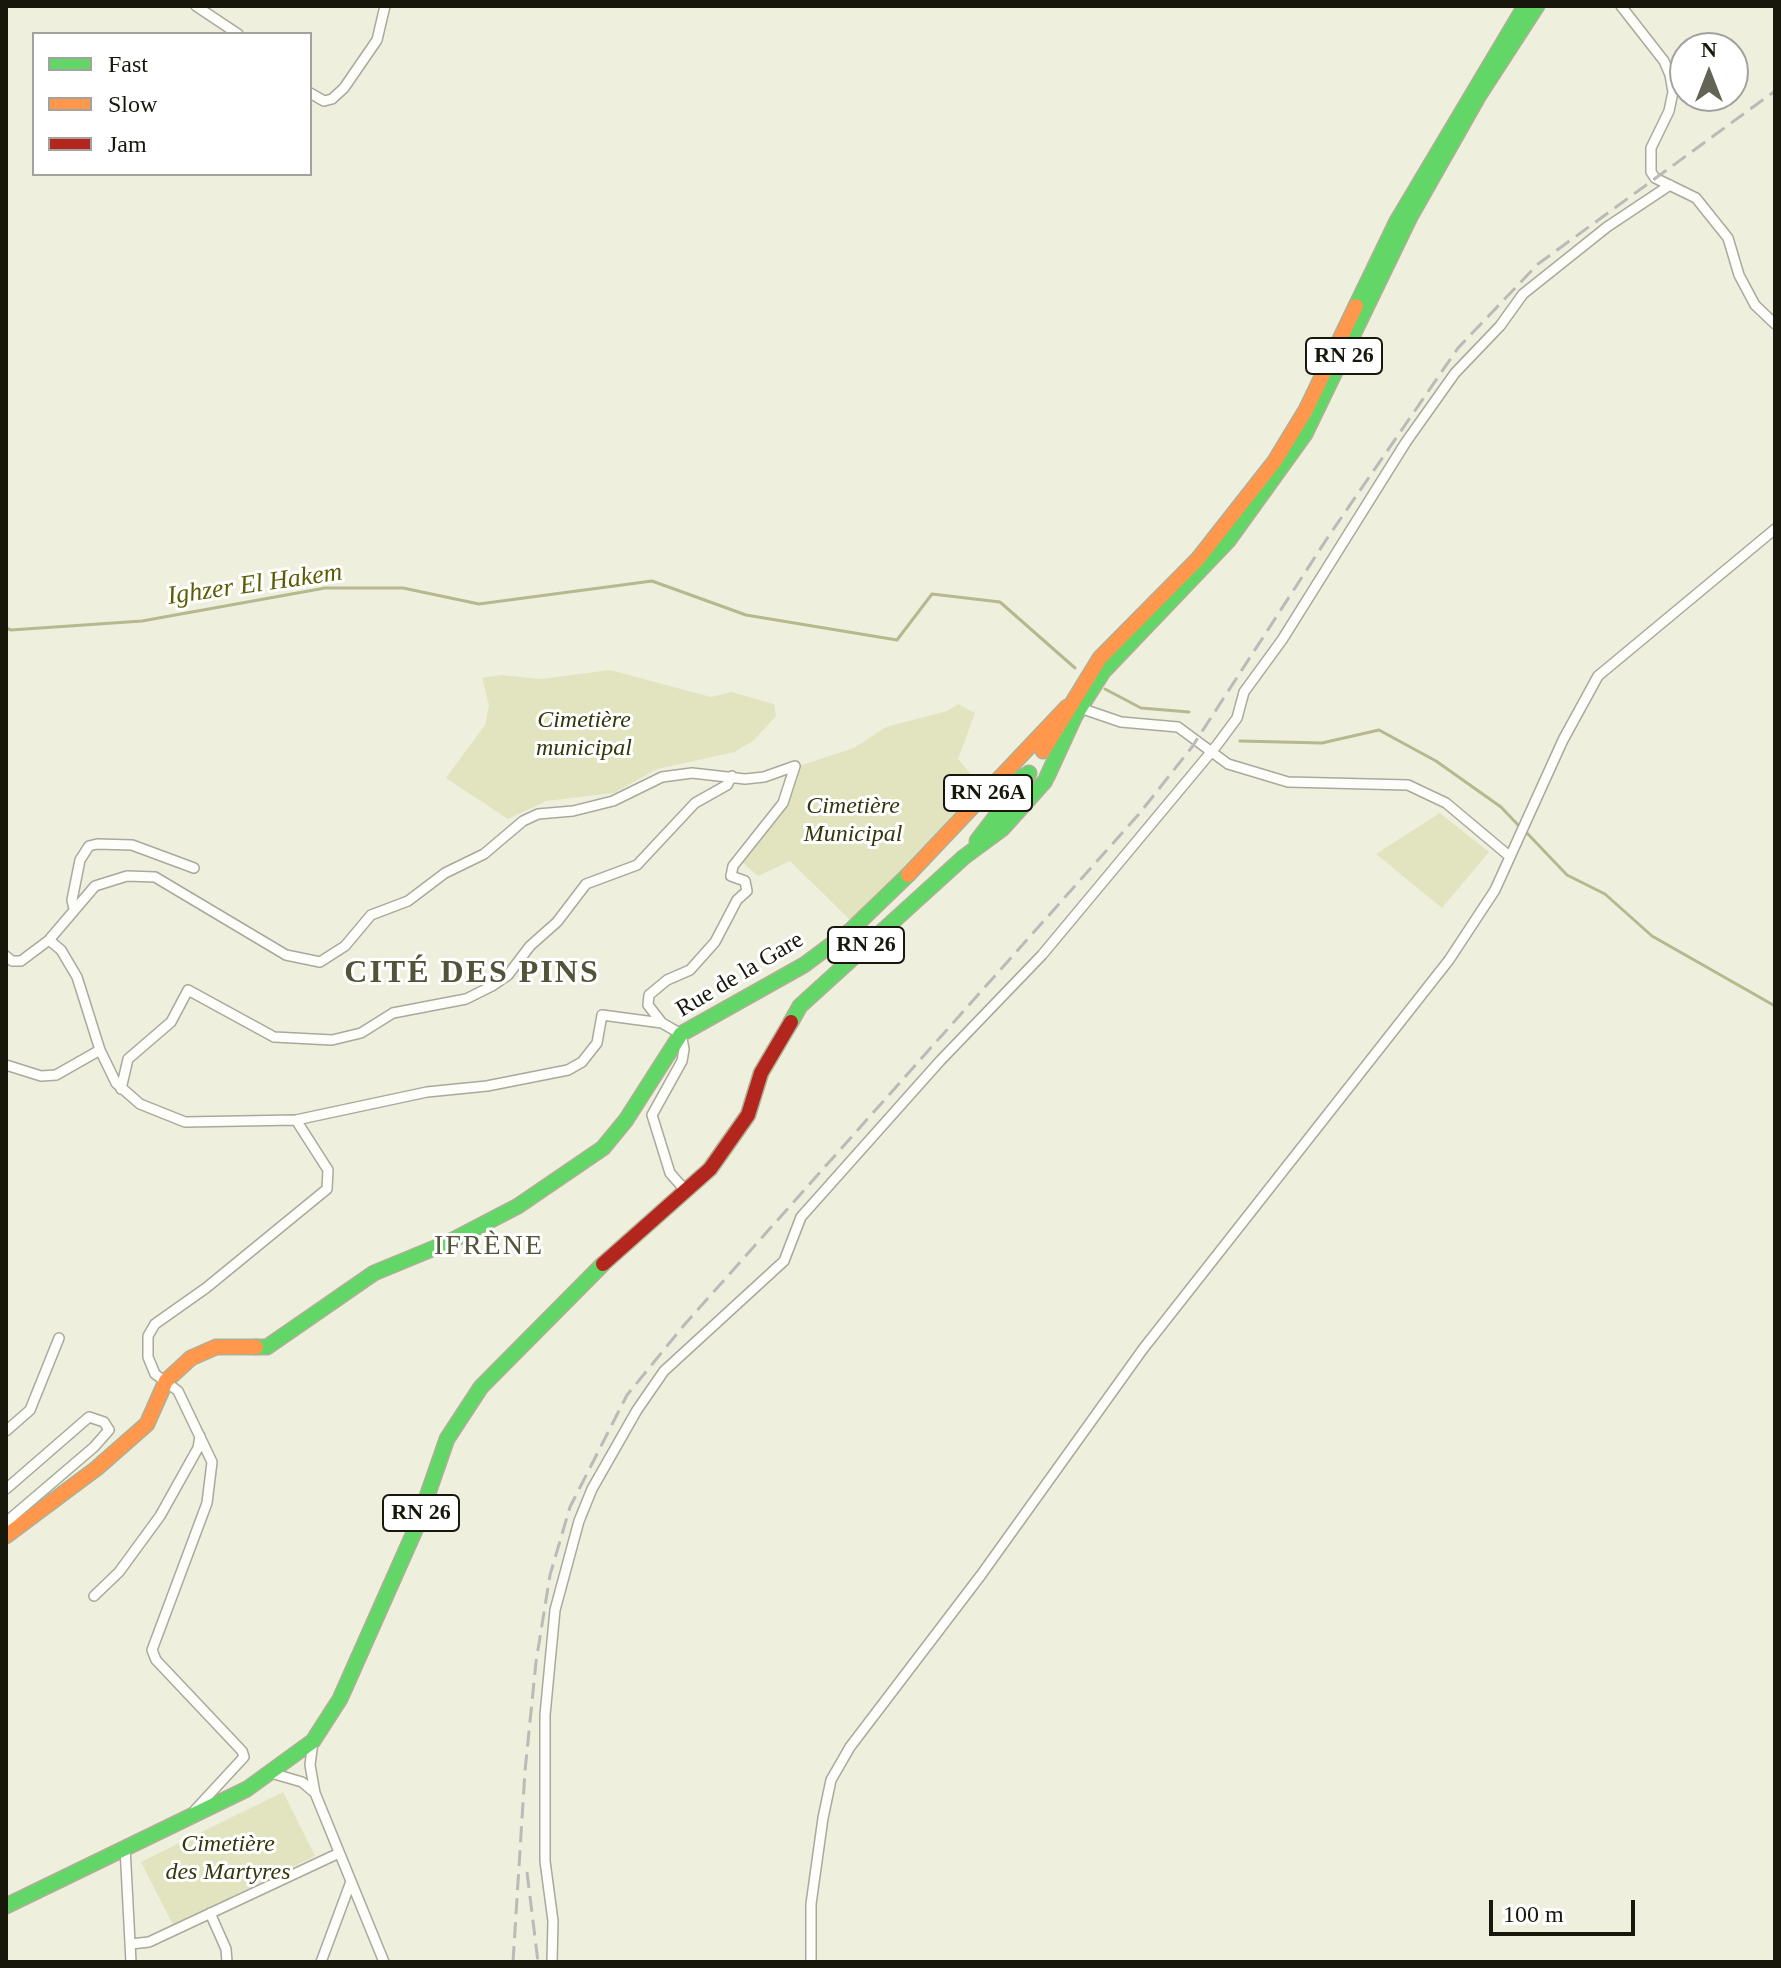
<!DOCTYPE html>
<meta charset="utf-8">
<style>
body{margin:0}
#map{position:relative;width:1781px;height:1968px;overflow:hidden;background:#efefde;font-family:Georgia,serif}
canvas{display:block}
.frame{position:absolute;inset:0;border:8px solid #17170c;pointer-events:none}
.legend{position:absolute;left:32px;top:32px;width:280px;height:144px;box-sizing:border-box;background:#fff;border:2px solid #a2a29e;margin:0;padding:10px 14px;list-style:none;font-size:24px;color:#17170c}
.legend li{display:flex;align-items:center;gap:16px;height:40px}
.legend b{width:40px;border:2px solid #a2a29e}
.north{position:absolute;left:1669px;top:32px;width:80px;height:80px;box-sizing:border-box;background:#fff;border:2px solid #a2a29e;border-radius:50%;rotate:0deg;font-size:22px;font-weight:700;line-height:32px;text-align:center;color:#17170c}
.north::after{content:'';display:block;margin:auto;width:28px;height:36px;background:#636356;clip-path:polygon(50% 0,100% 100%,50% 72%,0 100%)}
.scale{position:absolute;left:1489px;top:1900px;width:146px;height:36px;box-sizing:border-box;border:4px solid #17170c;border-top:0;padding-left:10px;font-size:24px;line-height:28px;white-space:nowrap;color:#17170c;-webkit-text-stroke:6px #fff;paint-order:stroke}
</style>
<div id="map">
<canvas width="1781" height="1968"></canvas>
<div class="frame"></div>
<ul class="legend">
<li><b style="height:10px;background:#63d668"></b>Fast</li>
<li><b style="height:10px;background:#ff974d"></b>Slow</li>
<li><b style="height:10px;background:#b3261e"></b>Jam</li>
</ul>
<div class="north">N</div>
<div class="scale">100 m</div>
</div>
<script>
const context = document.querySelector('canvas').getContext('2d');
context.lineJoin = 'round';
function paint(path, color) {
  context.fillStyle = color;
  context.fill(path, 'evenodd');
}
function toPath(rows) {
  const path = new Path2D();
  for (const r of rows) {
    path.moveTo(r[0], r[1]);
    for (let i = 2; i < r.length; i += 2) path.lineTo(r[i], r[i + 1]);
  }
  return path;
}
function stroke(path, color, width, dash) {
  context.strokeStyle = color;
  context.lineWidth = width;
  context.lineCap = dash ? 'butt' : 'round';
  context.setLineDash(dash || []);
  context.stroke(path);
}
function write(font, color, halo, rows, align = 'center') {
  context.font = font + ' Georgia,serif';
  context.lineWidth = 6;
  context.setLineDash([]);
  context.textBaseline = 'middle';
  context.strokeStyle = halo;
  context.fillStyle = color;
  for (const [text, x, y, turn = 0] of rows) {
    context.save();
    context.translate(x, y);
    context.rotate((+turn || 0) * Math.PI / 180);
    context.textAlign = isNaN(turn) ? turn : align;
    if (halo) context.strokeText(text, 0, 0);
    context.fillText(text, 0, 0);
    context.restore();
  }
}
paint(toPath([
 [610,670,711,697,731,692,774,704,776,716,754,740,735,752,657,769,614,793,546,801,508,819,446,778,485,725,489,705,482,678,501,675,541,679],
 [958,704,975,713,958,759,982,788,851,921,790,861,758,876,741,861,765,830,799,766,854,748,886,727,947,711],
 [1440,813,1489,852,1442,908,1376,854],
 [283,1792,315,1856,173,1925,141,1862]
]), '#e2e4bf');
stroke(toPath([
 [6,628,11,630,142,621,325,588,403,588,479,604,652,581,746,615,897,640,932,594,1000,602,1075,668],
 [1105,689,1141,708,1189,712],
 [1240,741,1322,743,1379,730,1436,761,1501,807,1520,827],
 [1526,832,1567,875,1605,894,1652,936,1775,1006]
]), '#b6b88e', 3);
const street = toPath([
 [196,6,238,34],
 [1621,6,1664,61,1670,75,1673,92,1669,111,1651,148,1651,172,1655,178,1696,198,1728,238,1739,275,1755,305,1775,324],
 [310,93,324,101,332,99,344,88,377,40,385,6],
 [1080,708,1121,722,1178,727,1228,764,1288,782,1408,785,1446,803,1508,855],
 [74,909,72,900,80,860,89,846,97,844,132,845,194,868],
 [49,940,95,886,127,876,155,877,286,955,320,962,345,946,371,915,408,901,445,873,484,854,523,821,538,814,573,811,613,801,662,777,692,773,745,779,764,777,795,766,783,803,733,866,731,876,745,881,747,891,737,900,715,942,690,970,667,980,649,995,648,1005,662,1023],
 [6,956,12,961,21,961,49,940,61,950,77,977,100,1050,116,1083,140,1104,185,1122,296,1120,427,1092,487,1086,568,1070,582,1062,597,1043,602,1015,662,1023,681,1034,684,1049,682,1061,652,1115,670,1173,685,1190],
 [6,1065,41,1076,56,1075,100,1050],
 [121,1089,128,1059,171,1022,188,990,274,1037,332,1040,361,1033,393,1013,466,999,492,986,508,975,530,946,557,922,586,884,637,865,695,803,727,785,732,776],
 [6,1431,30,1410,59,1338],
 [6,1489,89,1417,104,1422,109,1430,94,1447,12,1517,13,1532],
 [94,1596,119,1572,160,1516,198,1448,200,1436],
 [313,1741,310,1765,315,1793,384,1962],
 [271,1773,302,1782,315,1793],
 [195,1810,244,1757,242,1751,156,1660,152,1650,207,1503,212,1462,178,1391,155,1374,148,1357,148,1336,155,1324,206,1288,327,1189,328,1170,296,1120],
 [125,1847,131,1962],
 [210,1913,226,1949,227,1962],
 [131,1944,149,1942,337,1854],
 [321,1962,350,1884],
 [552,1962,553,1921,545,1861,545,1715,555,1610,579,1521,592,1489,637,1410,664,1371,784,1261,801,1217,940,1061,1042,955,1217,745,1237,718,1244,692,1282,640,1406,442,1455,373,1500,326,1523,294,1607,227,1670,185],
 [811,1962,811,1904,823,1818,831,1780,850,1747,981,1575,1143,1349,1449,960,1495,890,1563,740,1598,676,1775,529]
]);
const fast = toPath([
 [1356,306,1397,221,1525,6],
 [1047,777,1075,716,1103,672,1228,541,1305,434,1410,217,1478,97,1537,6],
 [1003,788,1029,773],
 [977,841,1029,773],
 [791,1022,800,1006,964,857,1002,829,1045,781],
 [256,1347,267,1347,374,1273,449,1242,518,1206,603,1148,626,1120,681,1034,804,965,851,930,908,875],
 [6,1906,247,1789,313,1741,340,1699,416,1528,447,1439,481,1387,603,1264]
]);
const slow = toPath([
 [1043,751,1100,658,1198,559,1275,461,1306,410,1356,306],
 [908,875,1067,707],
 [6,1536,97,1468,147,1424,166,1381,191,1358,216,1347,256,1347]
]);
const jam = toPath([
 [603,1264,710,1169,748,1115,761,1073,791,1022]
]);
stroke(street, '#a9a99c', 12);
stroke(fast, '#afaf96', 17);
stroke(slow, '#afaf96', 17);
stroke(jam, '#afaf96', 17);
stroke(street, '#fdfdfa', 9);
stroke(fast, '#63d668', 14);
stroke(slow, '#ff974d', 14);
stroke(jam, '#b3261e', 14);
stroke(toPath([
 [527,1872,538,1962],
 [513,1962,525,1771,536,1662,550,1575,570,1507,627,1395,685,1324,1139,814,1192,747,1328,537,1458,348,1538,264,1775,91]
]), '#babab7', 3, [16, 8]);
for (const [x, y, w] of [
 [1344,356,76],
 [988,793,88],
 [866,945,76],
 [421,1513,76]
]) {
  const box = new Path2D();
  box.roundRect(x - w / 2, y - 18, w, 36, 6);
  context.fillStyle = '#fff';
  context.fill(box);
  stroke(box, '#17170c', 2);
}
write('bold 22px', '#17170c', null, [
 ["RN 26",1344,356],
 ["RN 26A",988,793],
 ["RN 26",866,945],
 ["RN 26",421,1513]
]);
write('italic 24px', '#36360c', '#fff', [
 ["Cimetière",584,721],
 ["municipal",584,749],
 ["Cimetière",853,807],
 ["Municipal",853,835],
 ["Cimetière",228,1845],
 ["des Martyres",228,1873]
]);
write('24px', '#17170c', '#fff', [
 ["Rue de la Gare",740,975,-31]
]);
write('italic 26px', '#5c5c00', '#fff', [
 ["Ighzer El Hakem",255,585,-8]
]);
context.letterSpacing = '2px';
write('28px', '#525338', '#fff', [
 ["IFRÈNE",489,1247]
]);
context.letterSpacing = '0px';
context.letterSpacing = '2px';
write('bold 32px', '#525338', '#fff', [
 ["CITÉ DES PINS",472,974]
]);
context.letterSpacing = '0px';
</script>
